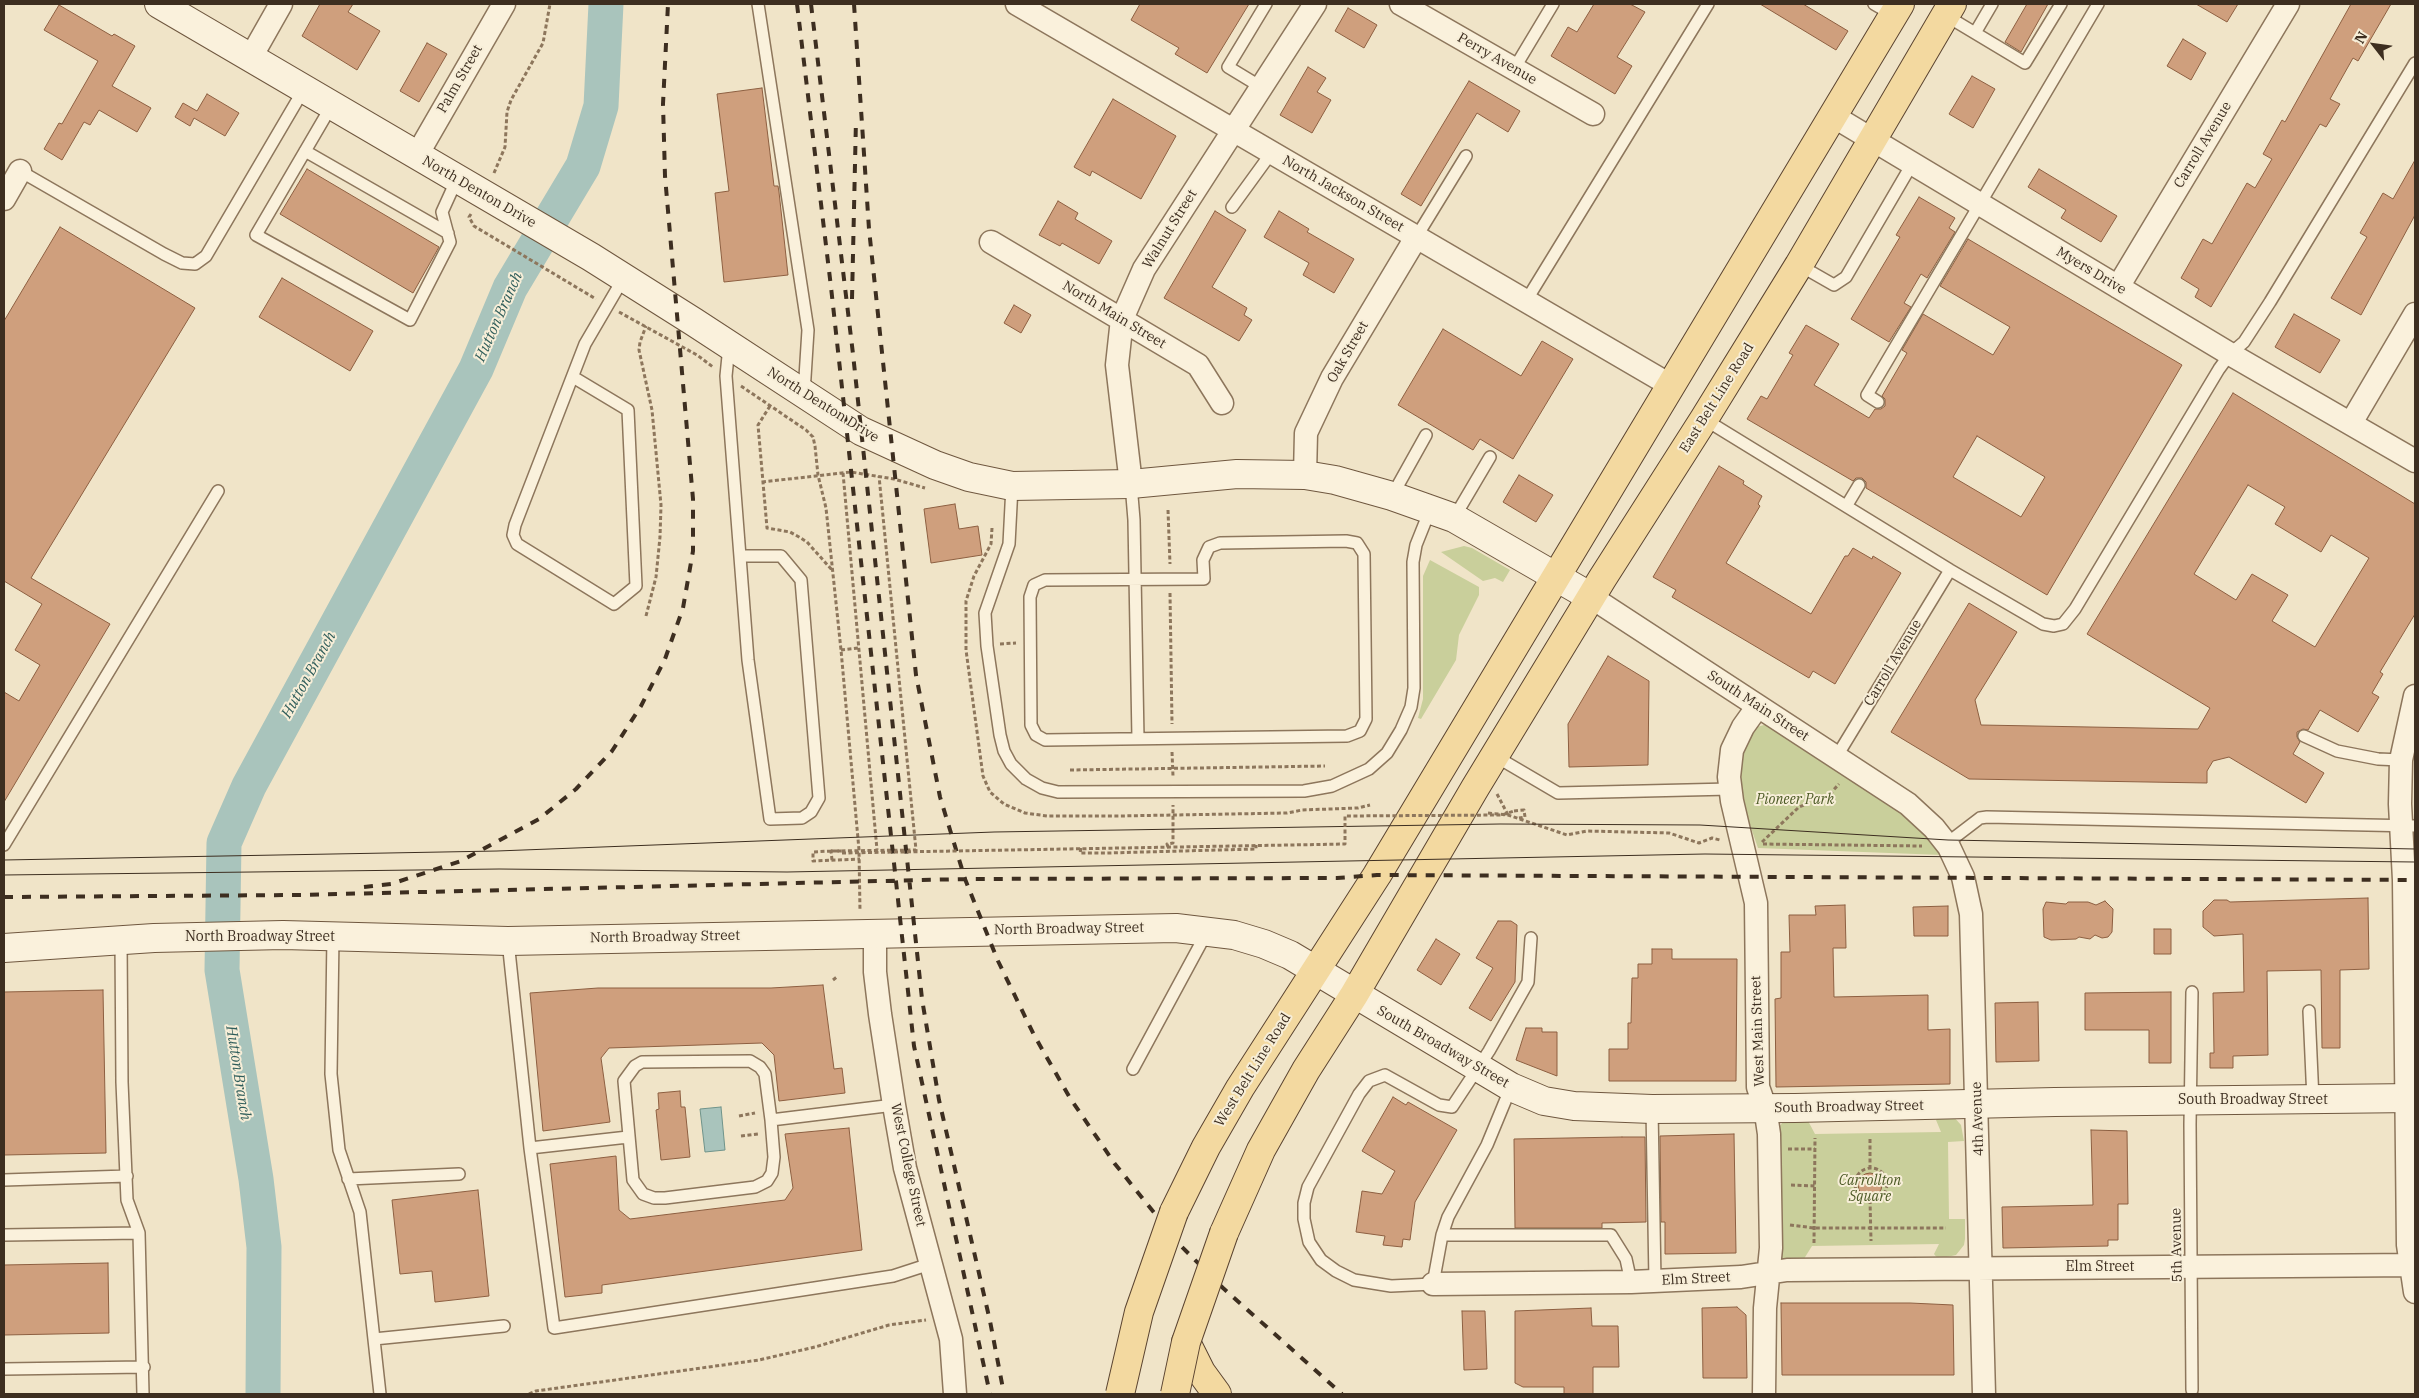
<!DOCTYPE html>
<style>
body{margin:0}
#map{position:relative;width:2419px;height:1398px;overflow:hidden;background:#f0e4c8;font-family:"IBM Plex Serif",serif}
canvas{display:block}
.frame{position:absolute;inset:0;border:5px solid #3d2e20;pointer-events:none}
.north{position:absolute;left:2349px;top:20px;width:50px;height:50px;-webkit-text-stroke:4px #f7eed8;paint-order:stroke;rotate:300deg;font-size:14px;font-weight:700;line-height:20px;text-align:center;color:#3d2e20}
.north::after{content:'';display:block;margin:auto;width:18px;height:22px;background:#3d2e20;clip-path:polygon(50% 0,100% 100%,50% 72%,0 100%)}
</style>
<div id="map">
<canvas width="2419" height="1398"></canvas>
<div class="frame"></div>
<div class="north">N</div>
</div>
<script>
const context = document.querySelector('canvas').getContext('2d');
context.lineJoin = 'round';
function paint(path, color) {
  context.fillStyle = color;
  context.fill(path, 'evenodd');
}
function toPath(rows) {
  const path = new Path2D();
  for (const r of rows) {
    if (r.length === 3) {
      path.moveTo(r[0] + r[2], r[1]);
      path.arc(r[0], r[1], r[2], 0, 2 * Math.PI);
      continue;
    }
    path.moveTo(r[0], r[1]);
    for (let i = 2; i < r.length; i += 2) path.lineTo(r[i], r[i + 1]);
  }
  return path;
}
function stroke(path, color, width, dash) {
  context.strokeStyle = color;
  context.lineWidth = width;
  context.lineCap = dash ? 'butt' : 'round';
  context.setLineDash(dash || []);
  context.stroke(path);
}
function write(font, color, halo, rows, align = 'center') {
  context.font = font + ' "IBM Plex Serif",serif';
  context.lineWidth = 4;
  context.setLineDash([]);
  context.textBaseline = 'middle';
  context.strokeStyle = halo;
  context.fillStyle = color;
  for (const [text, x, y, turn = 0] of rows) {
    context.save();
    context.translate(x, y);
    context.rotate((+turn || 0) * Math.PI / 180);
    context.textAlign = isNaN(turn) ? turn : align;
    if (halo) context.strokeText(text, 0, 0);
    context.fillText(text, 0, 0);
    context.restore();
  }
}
paint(toPath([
 [1464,546,1472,548,1510,570,1503,582,1495,578,1483,581,1441,552],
 [1430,560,1479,587,1479,595,1459,635,1456,660,1421,719,1418,718,1423,699,1423,576],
 [1771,723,1903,812,1942,855,1758,848,1741,799,1739,765,1750,729],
 [1953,1116,1961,1125,1964,1141,1948,1142,1949,1219,1965,1219,1965,1239,1964,1245,1956,1255,1938,1259,1934,1254,1939,1244,1812,1246,1802,1262,1785,1261,1778,1256,1777,1129,1784,1121,1807,1119,1815,1134,1941,1132,1936,1120,1938,1118]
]), '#c9cf9b');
const water = toPath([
 [721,1107,725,1150,705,1152,700,1109,721,1107]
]);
paint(water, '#a9c4bc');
stroke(water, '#6f938a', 1);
stroke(toPath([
 [263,1394,264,1247,256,1179,222,970,224,843,249,786,476,369,510,288,583,166,601,106,606,4]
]), '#a9c4bc', 35);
const building = toPath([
 [320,4,353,4,348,12,380,31,357,70,302,36,320,4],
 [1140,4,1249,4,1207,73,1175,54,1179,48,1131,20,1140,4],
 [1594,4,1630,4,1645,12,1617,57,1632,66,1615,94,1551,56,1568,27,1577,32,1594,4],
 [1760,4,1803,4,1848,31,1836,50,1760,4],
 [2027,4,2048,4,2021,52,2005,42,2027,4],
 [2196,4,2238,4,2227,22,2196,4],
 [2351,4,2391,4,2358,61,2353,58,2330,99,2340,104,2326,127,2320,124,2211,307,2195,297,2199,289,2181,278,2203,239,2212,244,2247,183,2255,188,2272,159,2263,154,2282,120,2285,122,2351,4],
 [59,5,112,36,114,34,135,46,112,86,151,108,137,132,99,110,90,125,84,122,62,160,44,149,59,123,62,124,98,61,44,30,59,5],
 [1348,8,1377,25,1364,48,1335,31,1348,8],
 [2183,39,2206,53,2191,80,2167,66,2183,39],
 [427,43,447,54,419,102,400,91,427,43],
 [1308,67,1326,78,1317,92,1331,100,1312,133,1280,115,1308,67],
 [1972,76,1995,89,1973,128,1949,114,1972,76],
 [1469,81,1520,111,1508,132,1477,113,1421,206,1401,194,1469,81],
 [762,88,774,186,778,186,779,192,788,275,724,282,715,193,729,191,717,94,762,88],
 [207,94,239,113,225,136,194,118,190,126,175,117,183,103,197,111,207,94],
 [1113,99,1176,136,1141,199,1092,171,1090,176,1074,167,1113,99],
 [2415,160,2415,215,2361,315,2331,298,2367,237,2360,233,2383,193,2393,199,2415,160],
 [307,169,439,247,413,293,280,214,307,169],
 [2039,169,2117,216,2101,242,2061,218,2066,210,2028,187,2039,169],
 [1919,197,1955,218,1949,228,1955,232,1927,278,1921,274,1904,303,1911,307,1889,342,1851,319,1900,237,1896,235,1919,197],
 [1058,201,1078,213,1075,219,1112,241,1099,264,1062,243,1060,246,1039,235,1058,201],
 [1215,211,1246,230,1212,287,1247,308,1244,315,1252,320,1239,341,1164,298,1215,211],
 [1279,211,1309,229,1307,232,1354,259,1334,293,1303,275,1309,263,1264,237,1279,211],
 [60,227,195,308,31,578,110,624,4,802,4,692,19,701,40,665,15,650,42,604,4,581,4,321,60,227],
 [1968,239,2182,365,2047,595,1866,488,1866,482,1862,478,1856,478,1853,481,1747,419,1761,396,1767,399,1793,355,1789,353,1806,325,1839,344,1814,385,1869,418,1875,409,1881,409,1885,406,1885,399,1882,396,1907,353,1902,350,1923,314,1993,355,2010,327,1940,286,1968,239],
 [1977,436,2045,477,2021,517,1953,477,1977,436],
 [282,278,373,331,350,371,259,317,282,278],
 [1014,305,1031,315,1021,333,1004,323,1014,305],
 [2294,314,2340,340,2320,373,2275,347,2294,314],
 [1443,329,1521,376,1542,341,1573,359,1513,459,1480,439,1473,450,1398,405,1443,329],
 [2233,393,2415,504,2415,614,2380,672,2383,674,2372,693,2379,697,2358,732,2320,710,2308,730,2303,729,2297,732,2297,737,2300,742,2293,754,2324,773,2306,803,2229,757,2213,761,2207,771,2207,783,1969,779,1891,732,1969,603,2017,632,1975,700,1981,725,2198,729,2210,708,2087,634,2233,393],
 [2248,485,2285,507,2275,524,2321,552,2331,535,2369,558,2315,647,2272,621,2288,595,2252,574,2236,600,2194,574,2248,485],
 [1719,466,1744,481,1743,484,1762,496,1758,504,1760,506,1726,563,1811,614,1845,556,1848,556,1853,548,1872,559,1873,556,1901,573,1835,684,1813,671,1809,678,1672,597,1676,590,1653,577,1719,466],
 [1519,475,1553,495,1536,522,1503,502,1519,475],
 [955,504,959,529,978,526,982,555,931,563,924,509,955,504],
 [1608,656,1649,681,1648,765,1569,767,1568,724,1608,656],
 [2368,898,2369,969,2340,970,2340,1048,2322,1048,2321,970,2267,971,2268,1055,2233,1056,2233,1068,2210,1068,2210,1053,2214,1053,2213,993,2244,992,2243,934,2214,936,2203,927,2203,911,2214,900,2227,900,2230,902,2368,898],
 [2105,901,2113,909,2112,932,2108,937,2102,938,2095,935,2090,939,2079,937,2076,939,2051,940,2044,937,2043,909,2046,902,2066,904,2068,902,2088,902,2096,905,2105,901],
 [1845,905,1846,948,1833,948,1834,997,1928,995,1928,1030,1950,1029,1950,1084,1776,1087,1775,999,1781,998,1781,952,1790,952,1789,915,1816,915,1815,906,1845,905],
 [1948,906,1948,936,1914,936,1913,907,1948,906],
 [1498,921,1511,921,1517,925,1515,982,1491,1021,1469,1008,1493,968,1476,958,1498,921],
 [2154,929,2171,929,2171,954,2154,954,2154,929],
 [1436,939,1460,954,1441,985,1417,970,1436,939],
 [1652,949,1672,949,1672,959,1737,959,1736,1081,1609,1081,1609,1049,1628,1049,1628,1023,1631,1023,1632,978,1638,978,1638,964,1652,964,1652,949],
 [823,985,834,1069,842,1068,845,1093,779,1101,774,1055,762,1043,609,1048,601,1058,610,1122,543,1131,530,993,598,988,771,988,823,985],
 [103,990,106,1153,4,1155,4,992,103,990],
 [2171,992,2171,1063,2149,1063,2149,1030,2085,1030,2085,993,2171,992],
 [2038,1002,2039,1061,1996,1062,1995,1003,2038,1002],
 [1526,1028,1542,1028,1542,1032,1557,1032,1557,1076,1516,1060,1526,1028],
 [680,1091,681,1107,685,1107,690,1157,661,1160,656,1110,659,1109,658,1093,680,1091],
 [1393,1097,1406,1105,1408,1102,1457,1130,1415,1202,1410,1240,1403,1239,1402,1247,1383,1245,1385,1236,1356,1232,1362,1191,1382,1194,1395,1171,1362,1151,1393,1097],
 [849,1128,862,1250,602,1285,602,1293,565,1297,550,1164,616,1156,619,1210,630,1219,785,1200,793,1188,785,1134,849,1128],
 [2091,1130,2127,1131,2128,1204,2118,1204,2118,1240,2108,1240,2108,1246,2003,1248,2002,1207,2093,1205,2091,1130],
 [1734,1134,1736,1253,1665,1254,1665,1222,1661,1222,1660,1136,1734,1134],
 [1622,1137,1645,1137,1646,1222,1602,1223,1602,1228,1515,1228,1514,1139,1622,1137],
 [1870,1185,12],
 [478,1190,489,1296,435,1302,432,1271,400,1274,392,1200,478,1190],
 [108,1263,109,1333,4,1335,4,1265,108,1263],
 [1781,1303,1910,1303,1953,1305,1954,1375,1782,1375,1781,1303],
 [1737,1307,1746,1315,1747,1378,1703,1378,1702,1308,1737,1307],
 [1591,1308,1592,1326,1618,1326,1619,1367,1593,1367,1593,1394,1564,1394,1564,1387,1523,1387,1515,1383,1515,1311,1591,1308],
 [1462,1311,1485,1311,1487,1369,1464,1370,1462,1311]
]);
paint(building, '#cf9f7d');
stroke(building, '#8d5f41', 1);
const lane = toPath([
 [758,4,808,330,804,393],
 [1874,4,1893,15],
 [1945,15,2025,63,2061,4],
 [1975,33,1992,4],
 [1514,69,1553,4],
 [1261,87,1228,67,1266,4],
 [332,105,256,235,410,320,450,242,442,212,457,179],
 [305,151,448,233],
 [20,171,164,254,182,263,195,264,206,256,304,89],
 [1232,207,1272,152],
 [1417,236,1466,156],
 [1799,265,1834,285,1846,277,1912,164],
 [1526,301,1708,4],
 [729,346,726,376,748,660,770,819,802,818,811,812,819,798,801,580,781,556,741,556],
 [573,377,628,410,636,586,614,604,517,544,513,535,515,525,585,344,623,279],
 [1878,402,1867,395,2098,4],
 [1704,419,1950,570,2043,624,2054,626,2063,624,2075,609,2219,369,2230,354,2244,342,2270,302,2415,63],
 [1131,484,1134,520,1138,739],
 [1012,486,1009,544,985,613,987,646,1000,735,1004,751,1011,764,1026,779,1042,788,1058,792,1304,791,1332,786,1369,769,1387,753,1401,730,1411,707,1414,688,1413,562,1416,545,1430,510],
 [1392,496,1426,435],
 [1847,505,1859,485],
 [1454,518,1490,457],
 [1346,541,1357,543,1364,554,1366,719,1360,731,1347,736,1045,740,1036,735,1031,725,1030,597,1034,585,1045,580,1204,579,1203,560,1209,547,1220,543,1346,541],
 [2304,736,2337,751,2378,759,2401,760],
 [1495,756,1558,793,1730,789],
 [1837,756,1950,570],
 [1946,844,1980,818,1987,817,2415,826],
 [4,845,218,491],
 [333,936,331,1074,339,1150,360,1212,380,1394],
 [121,941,122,1082,127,1200,139,1233],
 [508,941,530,1148,554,1328,893,1276,930,1264],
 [2192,992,2190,1124,2192,1390],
 [2309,1011,2313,1100],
 [1133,1069,1207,932],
 [1511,1087,1487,1145,1448,1217,1442,1235,1433,1284,1391,1286,1354,1280,1336,1271,1321,1260,1309,1242,1304,1219,1304,1203,1308,1187,1359,1094,1369,1081,1385,1075,1439,1105,1452,1107,1489,1051,1528,982,1531,938],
 [1652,1109,1655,1281],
 [771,1120,774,1157,772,1173,767,1181,755,1187,665,1198,654,1198,643,1194,633,1180,624,1081,635,1066,642,1062,750,1061,760,1067,765,1074,771,1120,894,1105],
 [530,1148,628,1137],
 [348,1179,459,1174],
 [4,1180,127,1176],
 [4,1235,139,1233,143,1394],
 [1442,1235,1611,1235,1626,1259,1631,1282],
 [374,1339,504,1326],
 [4,1369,144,1367]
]);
const street = toPath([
 [1017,4,1670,385],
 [1401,4,1593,114],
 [251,57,281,4],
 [1833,116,2230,354,2415,461],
 [417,155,504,4],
 [4,199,20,171],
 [991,242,1198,365,1222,403],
 [2118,287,2288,4],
 [2351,423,2415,314],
 [1305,475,1306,433,1332,378,1417,236],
 [1131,484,1117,365,1122,319,1144,269,1315,4],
 [1591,597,1908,804,1934,828,1949,847,1963,877,1971,914,1984,1394],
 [2415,696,2401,760,2400,804,2404,880,2408,1245,2415,1292],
 [1758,706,1743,727,1732,750,1729,777,1732,801,1756,903,1758,1087,1765,1107,1769,1134,1771,1248,1765,1308,1764,1394],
 [875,933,875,972,880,1014,894,1105,905,1168,951,1339,955,1394],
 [1433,1284,1631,1282,1741,1277,1787,1270,2415,1265]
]);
const secondary = toPath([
 [159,4,591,257,694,322,861,431,935,465,969,477,1012,486,1131,484,1237,474,1305,475,1335,480,1392,496,1454,518,1591,597],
 [4,948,154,938,283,935,508,941,1176,928,1234,935,1264,944,1290,955,1511,1087,1544,1101,1574,1106,1652,1109,1795,1108,2055,1102,2415,1098]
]);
const primary = toPath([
 [1174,1212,1206,1147,1240,1088,1377,875,1900,4],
 [1224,1233,1261,1150,1306,1070,1354,995,1475,788,1602,579,1704,419,1799,265,1952,4],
 [1186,1342,1201,1372,1217,1394]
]);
stroke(lane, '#8d765c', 14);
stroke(street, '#8d765c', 25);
stroke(secondary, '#6f573f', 30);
stroke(primary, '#5b4430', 30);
stroke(toPath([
 [494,173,505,147,507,112,511,100,543,43,550,4],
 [471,214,469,217,474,226,596,299],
 [619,312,697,355,713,367],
 [741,386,806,430,813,437,815,446,818,475,826,508,841,650,859,850,860,911],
 [770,406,758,425,767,528,790,532,799,537,807,542,832,570],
 [843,473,877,850],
 [762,482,851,472,894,479,925,488],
 [1168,510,1170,564],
 [992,528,991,544,974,576,966,601,966,650,983,776,990,792,1004,804,1025,813,1047,816,1118,816,1287,813,1302,810,1358,808,1370,805],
 [1170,593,1172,724],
 [646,616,656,577,660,537,661,505,652,410,639,350,640,342,646,326],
 [1000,644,1016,643],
 [841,650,858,648],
 [1172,752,1173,776],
 [1070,770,1325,766],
 [1497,794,1508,815],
 [1514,811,1524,810,1525,817,1519,818],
 [1488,813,1508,815,1567,835,1587,831,1669,833,1699,843,1712,838,1720,840],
 [1762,842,1799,807,1828,796,1839,784],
 [1763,844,1922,846],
 [1168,847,1167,844,1173,843,1173,805],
 [1081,848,1080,853,1107,853,1256,849,1256,845],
 [831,851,813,852,813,861,860,859],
 [832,860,831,851,916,850,879,476],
 [833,980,838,976],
 [739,1116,755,1113],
 [741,1136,758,1134],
 [1788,1149,1815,1149],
 [1871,1184,16],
 [1870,1169,1870,1137],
 [1791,1185,1815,1186],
 [1870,1200,1871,1241],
 [1790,1225,1814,1228,1946,1228],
 [1814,1243,1815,1138],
 [529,1394,536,1391,759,1360,815,1347,889,1325,926,1320]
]), '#8d765c', 3, [4, 2.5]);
stroke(lane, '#faf1dc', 11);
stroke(street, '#faf1dc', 22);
stroke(secondary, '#faf1dc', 28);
stroke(primary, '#f3d9a0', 28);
stroke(toPath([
 [4,860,497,851,994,832,1500,824,1700,825,1948,840,2415,849],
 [4,875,499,869,787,872,1705,854,2415,862]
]), '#3d2e20', 1);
stroke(toPath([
 [797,4,831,287,914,1046,990,1394],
 [811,4,853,354,922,999,939,1100,990,1321,1004,1394],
 [854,4,869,229,916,675,940,797,965,879,998,961,1034,1035,1070,1098,1115,1164,1181,1246,1223,1288,1342,1394],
 [852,299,856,119],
 [364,887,391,884,461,861,539,819,576,789,612,751,641,706,665,659,683,608,693,551,693,499,665,176,663,104,668,4],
 [4,897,297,895,965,879,1337,878,1377,875,2415,880]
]), '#3d2e20', 4, [9, 9]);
const primaryBridge = toPath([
 [1120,1394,1139,1312,1174,1212],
 [1175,1394,1186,1342,1224,1233]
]);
stroke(primaryBridge, '#5b4430', 30, []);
stroke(toPath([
 [831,851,842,851,842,853,1345,844,1345,816,1502,815,1514,811]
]), '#8d765c', 3, [4, 2.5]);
stroke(primaryBridge, '#f3d9a0', 28);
write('14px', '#3d2e20', '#f7eed8', [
 ["Perry Avenue",1497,59,30],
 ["Palm Street",460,79,-60],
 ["Carroll Avenue",2203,145,-59],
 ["North Denton Drive",479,192,30],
 ["North Jackson Street",1343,194,30],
 ["Walnut Street",1170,229,-58],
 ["Myers Drive",2091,271,31],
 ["North Main Street",1114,315,31],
 ["Oak Street",1348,352,-60],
 ["East Belt Line Road",1717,398,-58],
 ["North Denton Drive",823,405,32],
 ["Carroll Avenue",1893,663,-59],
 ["South Main Street",1758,706,33],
 ["North Broadway Street",1069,929,-1],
 ["North Broadway Street",260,937],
 ["North Broadway Street",665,937,-1],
 ["West Main Street",1758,1031,-92],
 ["South Broadway Street",1443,1047,30],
 ["West Belt Line Road",1253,1070,-58],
 ["South Broadway Street",2253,1100],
 ["South Broadway Street",1849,1107,-1],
 ["4th Avenue",1978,1119,-92],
 ["West College Street",908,1165,78],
 ["5th Avenue",2177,1245,-91],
 ["Elm Street",2100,1267],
 ["Elm Street",1696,1279,-3]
]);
write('italic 14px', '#4d5a26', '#f7eed8', [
 ["Pioneer Park",1795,800],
 ["Carrollton",1870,1181],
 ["Square",1870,1197]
]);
write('italic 15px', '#2f5d5a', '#f7eed8', [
 ["Hutton Branch",499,317,-66],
 ["Hutton Branch",309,675,-61],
 ["Hutton Branch",238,1073,81]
]);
</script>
